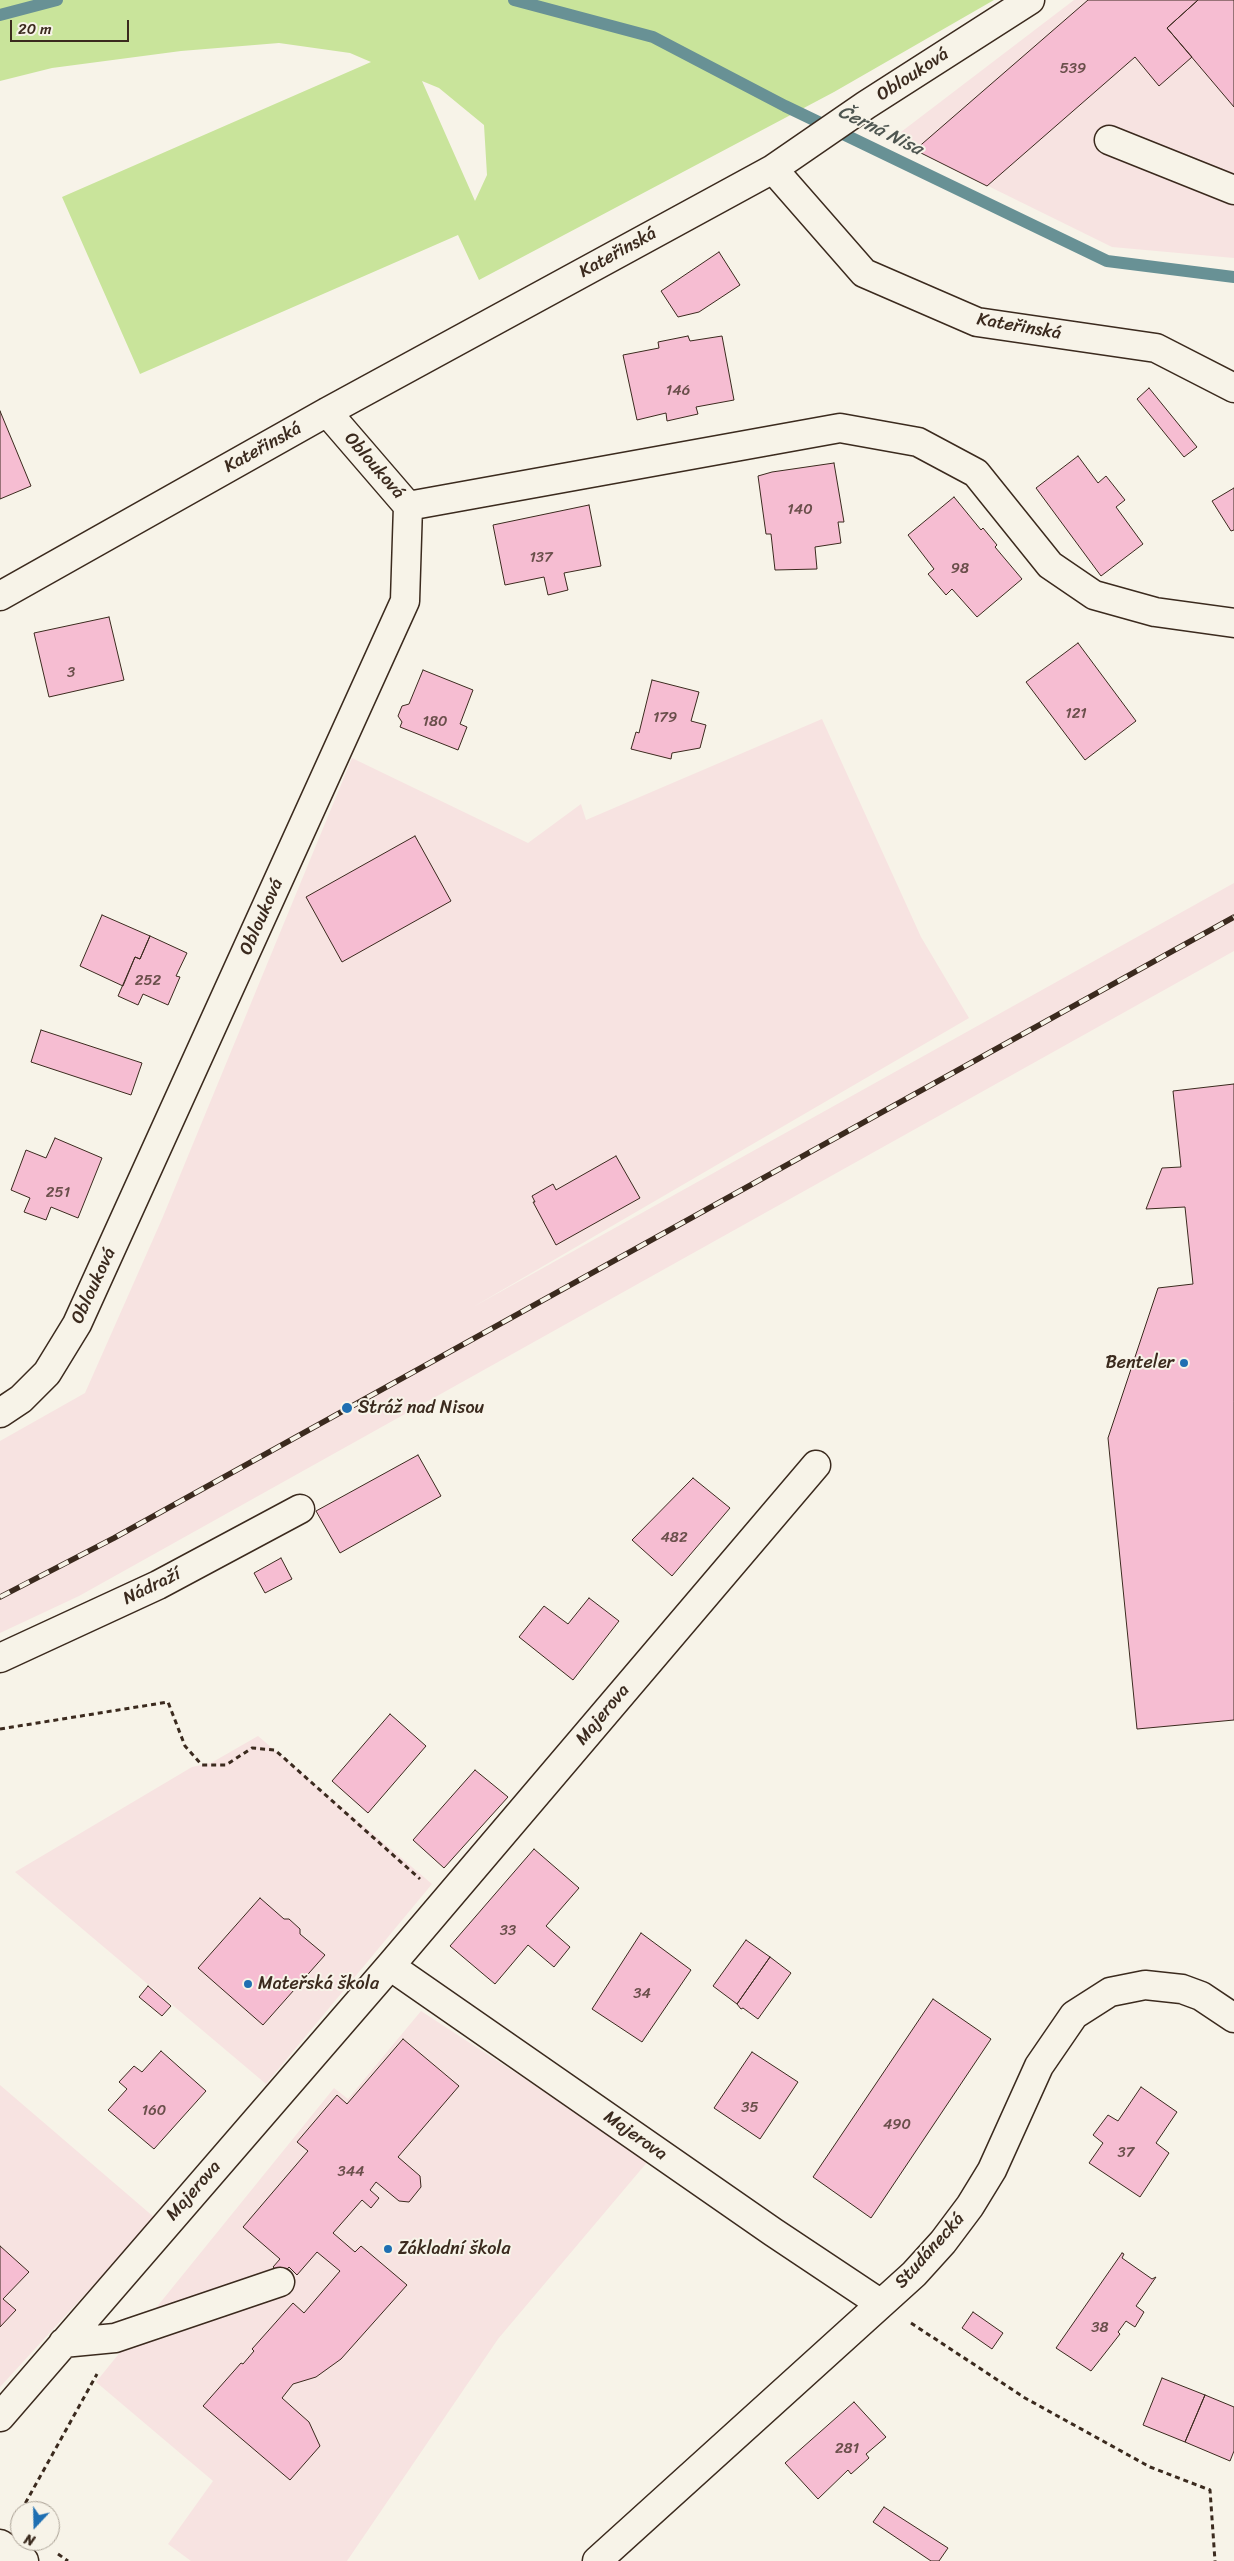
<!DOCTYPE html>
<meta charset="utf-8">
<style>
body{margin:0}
#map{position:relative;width:1234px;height:2561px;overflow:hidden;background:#f7f3e8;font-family:Sriracha,sans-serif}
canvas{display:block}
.north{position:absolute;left:10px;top:2501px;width:50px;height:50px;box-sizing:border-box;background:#f7f3e8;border:1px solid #aca397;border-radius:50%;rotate:201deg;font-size:14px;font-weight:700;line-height:20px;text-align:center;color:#3b2a1e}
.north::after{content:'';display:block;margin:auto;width:18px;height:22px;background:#1f6fb2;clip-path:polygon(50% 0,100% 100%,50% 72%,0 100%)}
.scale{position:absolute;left:10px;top:20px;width:119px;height:22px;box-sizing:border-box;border:2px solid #3b2a1e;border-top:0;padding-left:6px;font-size:15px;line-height:18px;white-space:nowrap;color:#3b2a1e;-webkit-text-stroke:4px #f7f3e8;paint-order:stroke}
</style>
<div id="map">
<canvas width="1234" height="2561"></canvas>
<div class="north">N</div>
<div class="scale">20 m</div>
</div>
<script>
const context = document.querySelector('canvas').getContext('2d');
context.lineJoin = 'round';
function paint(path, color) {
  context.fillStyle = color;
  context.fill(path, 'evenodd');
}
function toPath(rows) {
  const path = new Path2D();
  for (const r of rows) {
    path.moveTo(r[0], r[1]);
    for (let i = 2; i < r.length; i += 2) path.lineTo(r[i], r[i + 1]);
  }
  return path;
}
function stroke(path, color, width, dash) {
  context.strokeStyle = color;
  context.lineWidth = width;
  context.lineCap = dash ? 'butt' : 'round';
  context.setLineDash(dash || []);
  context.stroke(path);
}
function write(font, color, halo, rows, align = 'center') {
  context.font = font + ' Sriracha,sans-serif';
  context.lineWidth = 4;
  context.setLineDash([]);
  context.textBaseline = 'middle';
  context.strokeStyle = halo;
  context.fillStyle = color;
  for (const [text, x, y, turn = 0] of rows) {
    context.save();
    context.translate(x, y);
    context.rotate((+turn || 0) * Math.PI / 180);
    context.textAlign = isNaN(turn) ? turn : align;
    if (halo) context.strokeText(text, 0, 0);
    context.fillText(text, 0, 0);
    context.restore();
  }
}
paint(toPath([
 [1074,0,1234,0,1234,258,1112,247,915,150,901,132],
 [822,719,921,937,969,1018,473,1307,1234,883,1234,951,79,1596,0,1633,0,1441,85,1393,162,1219,352,758,528,843,581,804,586,820],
 [258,1736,432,1884,266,2084,15,1872,192,1767,211,1763],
 [421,2011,649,2160,498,2339,347,2561,191,2561,168,2544,213,2481,96,2382,334,2088,348,2099],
 [0,2085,155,2218,0,2387]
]), '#f7e3e1');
paint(toPath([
 [0,0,994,0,834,92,479,280,458,235,140,374,62,197,371,62,350,53,279,43,181,51,52,68,0,81],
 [422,81,439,88,484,125,487,175,475,201]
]), '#c9e49b');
stroke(toPath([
 [514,0,653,37,785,106,1107,261,1234,277],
 [0,15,57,0]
]), '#689195', 12);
const building = toPath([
 [1088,0,1198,0,1167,28,1192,57,1159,86,1135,57,987,186,915,150,1088,0],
 [1198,0,1234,0,1234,107,1167,28,1198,0],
 [719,252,740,285,699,312,678,317,661,291,719,252],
 [688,336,690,341,722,336,734,400,696,407,698,414,667,421,666,413,637,420,623,355,659,348,658,342,688,336],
 [1149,388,1197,447,1184,457,1137,399,1149,388],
 [0,411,31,486,0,499,0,411],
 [1078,456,1098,483,1106,476,1125,500,1116,507,1143,544,1101,576,1036,488,1078,456],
 [834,463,844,522,838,522,841,543,815,547,817,569,775,570,771,534,766,534,758,476,772,472,834,463],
 [1234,488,1234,530,1231,531,1212,501,1234,488],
 [954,497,981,530,983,528,997,545,995,547,1022,579,977,617,952,589,946,595,928,574,934,569,908,535,954,497],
 [589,505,601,566,564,573,568,590,548,595,544,577,505,585,493,525,589,505],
 [109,617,124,680,49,697,34,633,109,617],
 [1078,643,1136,721,1085,760,1026,682,1078,643],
 [423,670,473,690,460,724,467,727,458,750,400,727,402,722,398,716,402,706,409,704,423,670],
 [652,680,699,692,691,721,706,725,700,748,672,753,671,759,631,749,636,732,639,733,652,680],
 [415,836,451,901,342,962,306,897,415,836],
 [102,915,150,936,140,959,135,957,123,986,80,966,102,915],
 [150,936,187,953,176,976,180,977,168,1005,143,994,138,1005,118,996,135,957,140,959,150,936],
 [41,1030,142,1063,131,1095,31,1062,41,1030],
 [1234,1084,1234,1720,1137,1729,1108,1438,1158,1288,1193,1284,1185,1207,1146,1209,1162,1168,1181,1167,1173,1091,1234,1084],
 [55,1138,102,1158,78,1218,51,1207,46,1220,24,1212,30,1198,11,1190,26,1150,46,1158,55,1138],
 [616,1156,640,1198,556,1245,533,1202,535,1202,532,1196,553,1184,556,1190,616,1156],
 [418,1455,441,1496,340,1553,316,1511,418,1455],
 [693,1478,730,1508,672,1576,632,1540,693,1478],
 [281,1558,292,1579,265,1593,254,1573,281,1558],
 [589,1598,619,1621,573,1680,519,1637,544,1606,568,1624,589,1598],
 [390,1714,426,1746,368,1813,332,1781,390,1714],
 [475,1770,508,1797,444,1868,413,1840,475,1770],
 [534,1849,579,1888,546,1926,570,1947,554,1967,528,1945,495,1984,450,1946,534,1849],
 [260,1898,284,1919,289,1919,300,1929,300,1934,325,1955,263,2025,198,1968,260,1898],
 [641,1933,691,1970,642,2042,592,2009,641,1933],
 [746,1940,770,1957,737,2004,713,1986,746,1940],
 [770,1957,791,1973,758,2019,743,2008,741,2009,737,2004,770,1957],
 [148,1986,171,2006,162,2016,139,1997,148,1986],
 [933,1999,991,2039,871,2218,813,2177,933,1999],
 [403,2039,459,2086,398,2157,420,2176,421,2187,409,2202,399,2201,376,2182,370,2190,379,2198,371,2208,362,2200,333,2233,355,2252,361,2246,407,2285,341,2359,316,2377,293,2384,282,2398,309,2422,320,2446,290,2480,203,2406,241,2363,243,2364,254,2351,252,2349,293,2303,304,2313,340,2271,317,2252,297,2275,289,2267,282,2275,273,2267,280,2259,243,2227,308,2151,297,2142,337,2095,347,2104,403,2039],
 [161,2051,206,2091,154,2149,108,2110,127,2089,119,2082,134,2066,142,2072,161,2051],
 [752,2052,798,2082,760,2139,714,2108,752,2052],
 [1141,2087,1177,2112,1156,2143,1169,2153,1140,2197,1089,2163,1103,2143,1093,2135,1108,2115,1118,2121,1141,2087],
 [0,2246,29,2272,3,2299,16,2310,0,2327,0,2246],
 [1122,2253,1124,2254,1122,2258,1152,2279,1156,2277,1136,2306,1144,2312,1135,2327,1126,2321,1118,2332,1120,2334,1091,2371,1056,2348,1122,2253],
 [973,2312,1003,2333,992,2349,962,2328,973,2312],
 [1162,2378,1205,2395,1185,2442,1143,2425,1162,2378],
 [1205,2395,1234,2407,1234,2451,1230,2461,1185,2442,1205,2395],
 [854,2402,886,2437,866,2454,869,2458,851,2474,848,2470,818,2499,785,2463,854,2402],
 [884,2507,948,2548,939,2561,931,2561,873,2522,884,2507]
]);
paint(building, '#f6bdd2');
stroke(building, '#3b2a1e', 1);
const minor = toPath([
 [1109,140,1234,190],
 [773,169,864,273,977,322,1156,348,1234,388],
 [408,506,840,428,918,442,976,473,1050,565,1094,595,1155,612,1234,623],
 [0,596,327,412,773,169,866,105,1030,0],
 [0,1413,21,1399,47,1373,77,1324,405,601,408,506,327,412],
 [0,1658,158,1585,300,1509],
 [390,1966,773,2232,881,2304],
 [63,2343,115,2338,280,2282],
 [0,2417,390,1966,816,1465],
 [0,2544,24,2561],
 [597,2561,914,2274,943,2242,970,2206,992,2170,1039,2066,1074,2015,1110,1992,1145,1985,1182,1989,1201,1996,1234,2018]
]);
stroke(minor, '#3b2a1e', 31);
stroke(toPath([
 [0,1729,168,1702,185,1746,202,1765,226,1765,252,1748,275,1750,420,1879],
 [911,2323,1025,2398,1150,2467,1210,2490,1215,2561],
 [21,2511,97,2374],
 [58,2554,68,2561]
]), '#3b2a1e', 3, [5, 4]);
stroke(minor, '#f7f3e8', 28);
const rail = toPath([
 [0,1597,114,1538,1234,917]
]);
stroke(rail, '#3b2a1e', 5.5);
stroke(rail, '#f7f3e8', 4, [11]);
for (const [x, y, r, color] of [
 [1184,1363,5,"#1f6fb2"],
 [347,1408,6,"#1f6fb2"],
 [248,1984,5,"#1f6fb2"],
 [388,2249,5,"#1f6fb2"]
]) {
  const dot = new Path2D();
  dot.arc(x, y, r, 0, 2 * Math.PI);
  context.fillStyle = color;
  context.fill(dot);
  stroke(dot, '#f7f3e8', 2);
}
write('15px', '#6a4f4b', null, [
 ["539",1073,69],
 ["146",678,391],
 ["140",800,510],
 ["137",541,558],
 ["98",960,569],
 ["3",71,673],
 ["121",1076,714],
 ["179",665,718],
 ["180",435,722],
 ["252",148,981],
 ["251",58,1193],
 ["482",674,1538],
 ["33",508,1931],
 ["34",642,1994],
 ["35",750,2108],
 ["160",154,2111],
 ["490",897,2125],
 ["37",1126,2153],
 ["344",351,2172],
 ["38",1100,2328],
 ["281",847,2449]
]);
write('18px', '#3b2a1e', '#f7f3e8', [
 ["Oblouková",913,75,-33],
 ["Kateřinská",618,253,-29],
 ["Kateřinská",1019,327,10],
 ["Kateřinská",263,448,-29],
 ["Oblouková",374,466,49],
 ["Oblouková",262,917,-66],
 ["Oblouková",94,1286,-65],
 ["Nádraží",152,1587,-26],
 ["Majerova",603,1715,-50],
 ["Majerova",635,2136,35],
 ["Majerova",194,2191,-49],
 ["Studánecká",930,2251,-48]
]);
write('18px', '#3b2a1e', '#f7f3e8', [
 ["Benteler",1174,1363,"right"],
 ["Stráž nad Nisou",358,1408],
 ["Mateřská škola",258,1984],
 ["Základní škola",398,2249]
], 'left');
write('italic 19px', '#4e5550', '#f7f3e8', [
 ["Černá Nisa",880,131,26]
]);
</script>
